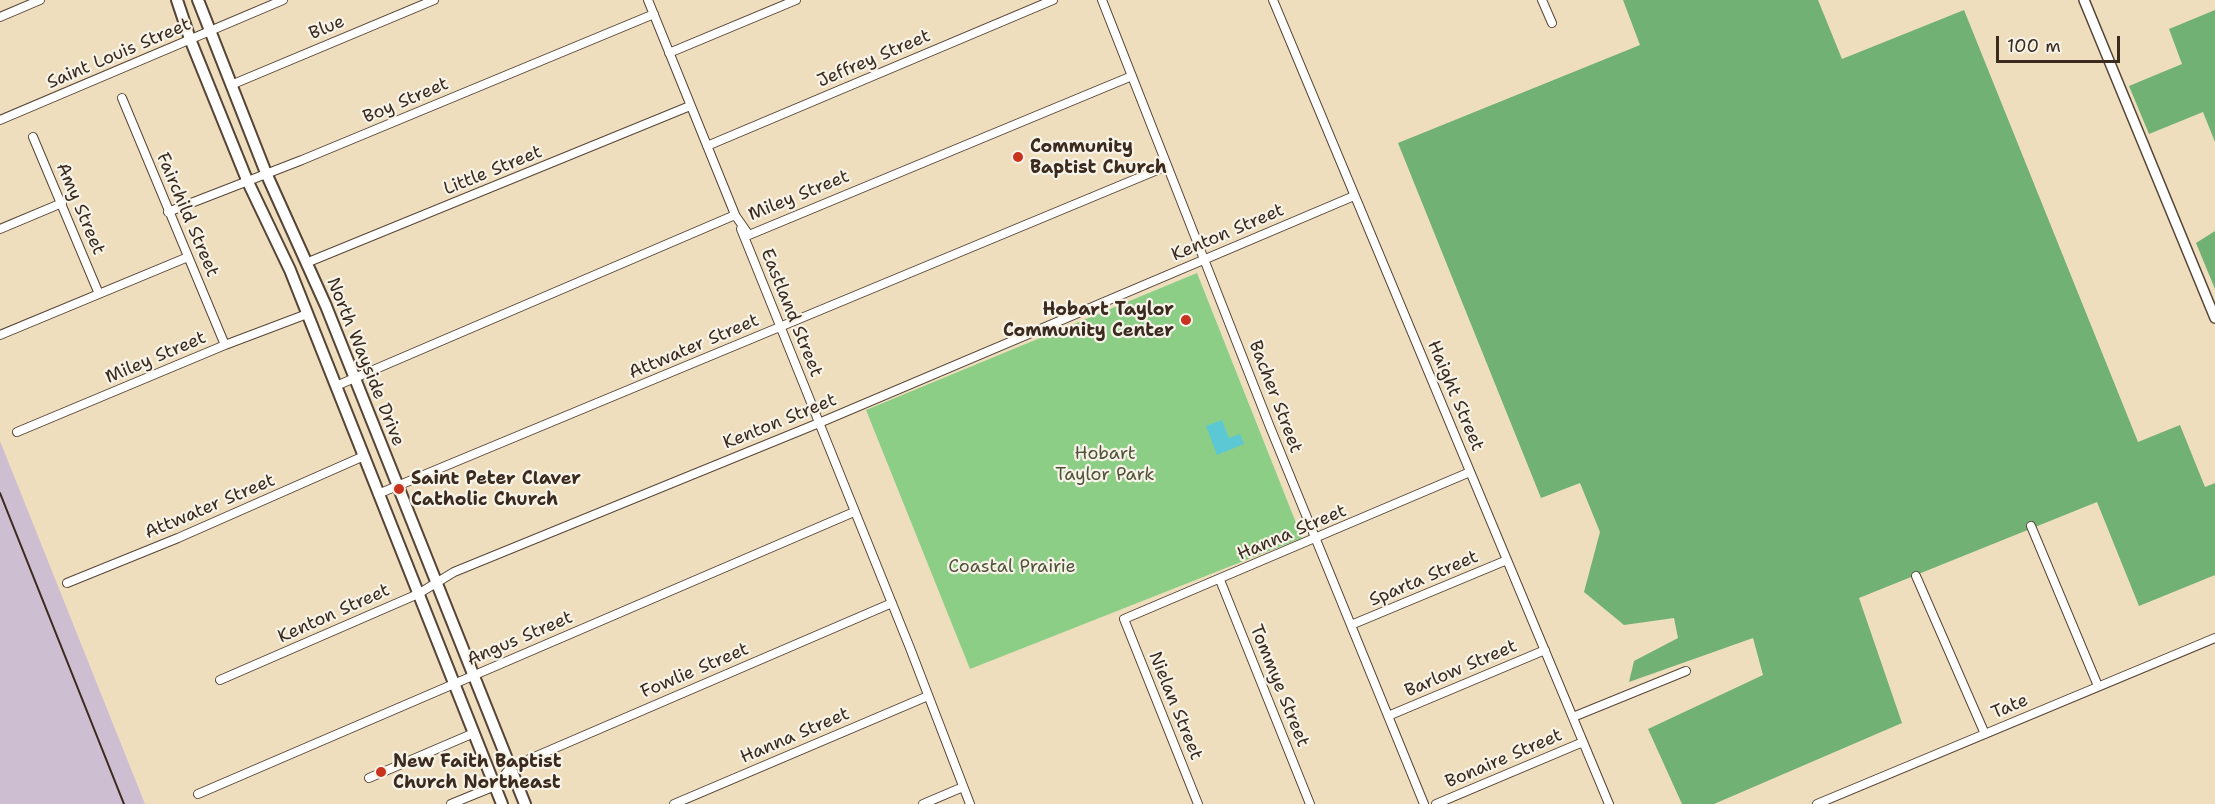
<!DOCTYPE html>
<style>
body{margin:0}
#map{position:relative;width:2215px;height:804px;overflow:hidden;background:#efdebd;font-family:"Shantell Sans",sans-serif}
canvas{display:block}
.scale{position:absolute;left:1996px;top:36px;width:124px;height:27px;box-sizing:border-box;border:3px solid #3b2a1e;border-top:0;padding-left:8px;font-size:18px;line-height:21px;white-space:nowrap;color:#3b2a1e;-webkit-text-stroke:4px #f7f3e8;paint-order:stroke}
</style>
<div id="map">
<canvas width="2215" height="804"></canvas>
<div class="scale">100 m</div>
</div>
<script>
const context = document.querySelector('canvas').getContext('2d');
context.lineJoin = 'round';
function paint(path, color) {
  context.fillStyle = color;
  context.fill(path, 'evenodd');
}
function toPath(rows) {
  const path = new Path2D();
  for (const r of rows) {
    path.moveTo(r[0], r[1]);
    for (let i = 2; i < r.length; i += 2) path.lineTo(r[i], r[i + 1]);
  }
  return path;
}
function stroke(path, color, width, dash) {
  context.strokeStyle = color;
  context.lineWidth = width;
  context.lineCap = dash ? 'butt' : 'round';
  context.setLineDash(dash || []);
  context.stroke(path);
}
function write(font, color, halo, rows, align = 'center') {
  context.font = font + ' "Shantell Sans",sans-serif';
  context.lineWidth = 4.5;
  context.setLineDash([]);
  context.textBaseline = 'middle';
  context.strokeStyle = halo;
  context.fillStyle = color;
  for (const [text, x, y, turn = 0] of rows) {
    context.save();
    context.translate(x, y);
    context.rotate((+turn || 0) * Math.PI / 180);
    context.textAlign = isNaN(turn) ? turn : align;
    if (halo) context.strokeText(text, 0, 0);
    context.fillText(text, 0, 0);
    context.restore();
  }
}
paint(toPath([
 [0,441,145,804,0,804]
]), '#cebed1');
paint(toPath([
 [1197,273,1302,538,970,669,866,410]
]), '#8cce86');
paint(toPath([
 [1623,0,1818,0,1842,59,1964,10,2138,442,2180,425,2205,487,2215,483,2215,575,2139,606,2097,502,1859,598,1902,723,1714,804,1682,804,1648,729,1763,675,1753,638,1629,682,1634,661,1678,638,1674,618,1624,625,1584,592,1600,532,1580,483,1541,498,1398,143,1640,45],
 [2215,10,2215,142,2203,112,2149,134,2129,86,2182,64,2169,29],
 [2215,231,2215,289,2196,243]
]), '#71b173');
paint(toPath([
 [1222,420,1229,438,1240,434,1244,444,1217,455,1206,426]
]), '#5bc8d3');
const minor = toPath([
 [648,0,736,217],
 [1102,0,1270,427,1424,804],
 [1273,0,1609,804],
 [1542,0,1552,23],
 [0,17,40,0],
 [669,53,796,0],
 [231,85,434,0],
 [122,98,225,345],
 [0,120,283,0],
 [33,137,99,294],
 [707,146,1053,0],
 [168,212,302,160,654,14],
 [0,229,62,203],
 [741,229,910,648,970,804],
 [306,263,690,106],
 [0,335,188,257],
 [336,386,735,215,749,235,1132,76],
 [17,432,225,345,307,314],
 [378,494,1167,166],
 [2031,526,2098,686],
 [1916,576,1985,734],
 [1220,580,1310,804],
 [67,583,178,538,364,456],
 [1351,625,1507,560],
 [220,680,418,594,454,572,819,423,1354,196],
 [1388,716,1545,650],
 [1573,717,1686,671],
 [369,778,474,733],
 [198,794,854,512],
 [451,804,495,786,511,767,892,603],
 [674,804,928,696],
 [923,804,963,787],
 [1198,804,1124,619,1470,472],
 [1436,804,1583,742],
 [1817,804,2215,638]
]);
const tertiary = toPath([
 [2084,0,2215,318]
]);
const secondary = toPath([
 [177,0,190,39,247,180,290,270,502,804],
 [198,0,266,173,326,306,525,804]
]);
stroke(minor, '#564536', 10);
stroke(tertiary, '#564536', 12);
stroke(secondary, '#564536', 14);
stroke(minor, '#fff', 8);
stroke(tertiary, '#fff', 9);
stroke(secondary, '#fff', 10);
stroke(toPath([
 [0,493,124,804]
]), '#3b2a1e', 2);
for (const [x, y, r, color] of [
 [1018,157,6,"#c8321e"],
 [1186,320,6,"#c8321e"],
 [399,489,6,"#c8321e"],
 [381,772,6,"#c8321e"]
]) {
  const dot = new Path2D();
  dot.arc(x, y, r, 0, 2 * Math.PI);
  context.fillStyle = color;
  context.fill(dot);
  stroke(dot, '#f7f3e8', 2);
}
write('18px', '#3b2a1e', '#f7f3e8', [
 ["Blue",327,28,-23],
 ["Saint Louis Street",119,54,-23],
 ["Jeffrey Street",874,59,-23],
 ["Boy Street",406,101,-23],
 ["Little Street",493,171,-22],
 ["Miley Street",799,196,-22],
 ["Amy Street",80,209,67],
 ["Fairchild Street",187,215,67],
 ["Kenton Street",1228,233,-23],
 ["Eastland Street",791,313,68],
 ["Attwater Street",694,347,-23],
 ["Miley Street",156,358,-23],
 ["North Wayside Drive",365,362,68],
 ["Haight Street",1455,396,67],
 ["Bacher Street",1275,397,69],
 ["Kenton Street",780,422,-22],
 ["Attwater Street",210,507,-23],
 ["Hanna Street",1292,533,-23],
 ["Sparta Street",1424,579,-23],
 ["Kenton Street",334,614,-24],
 ["Angus Street",520,639,-23],
 ["Barlow Street",1461,669,-23],
 ["Fowlie Street",695,671,-23],
 ["Tommye Street",1279,686,68],
 ["Nielan Street",1175,706,68],
 ["Tate",2010,707,-23],
 ["Hanna Street",795,736,-23],
 ["Bonaire Street",1504,759,-23]
]);
write('bold 18px', '#3b2a1e', '#f7f3e8', [
 ["Community",1030,147],
 ["Baptist Church",1030,168],
 ["Hobart Taylor",1174,310,"right"],
 ["Community Center",1174,331,"right"],
 ["Saint Peter Claver",411,479],
 ["Catholic Church",411,500],
 ["New Faith Baptist",393,762],
 ["Church Northeast",393,783]
], 'left');
write('18px', '#4f5338', '#f7f3e8', [
 ["Hobart",1105,454],
 ["Taylor Park",1105,475],
 ["Coastal Prairie",1012,567]
]);
</script>
